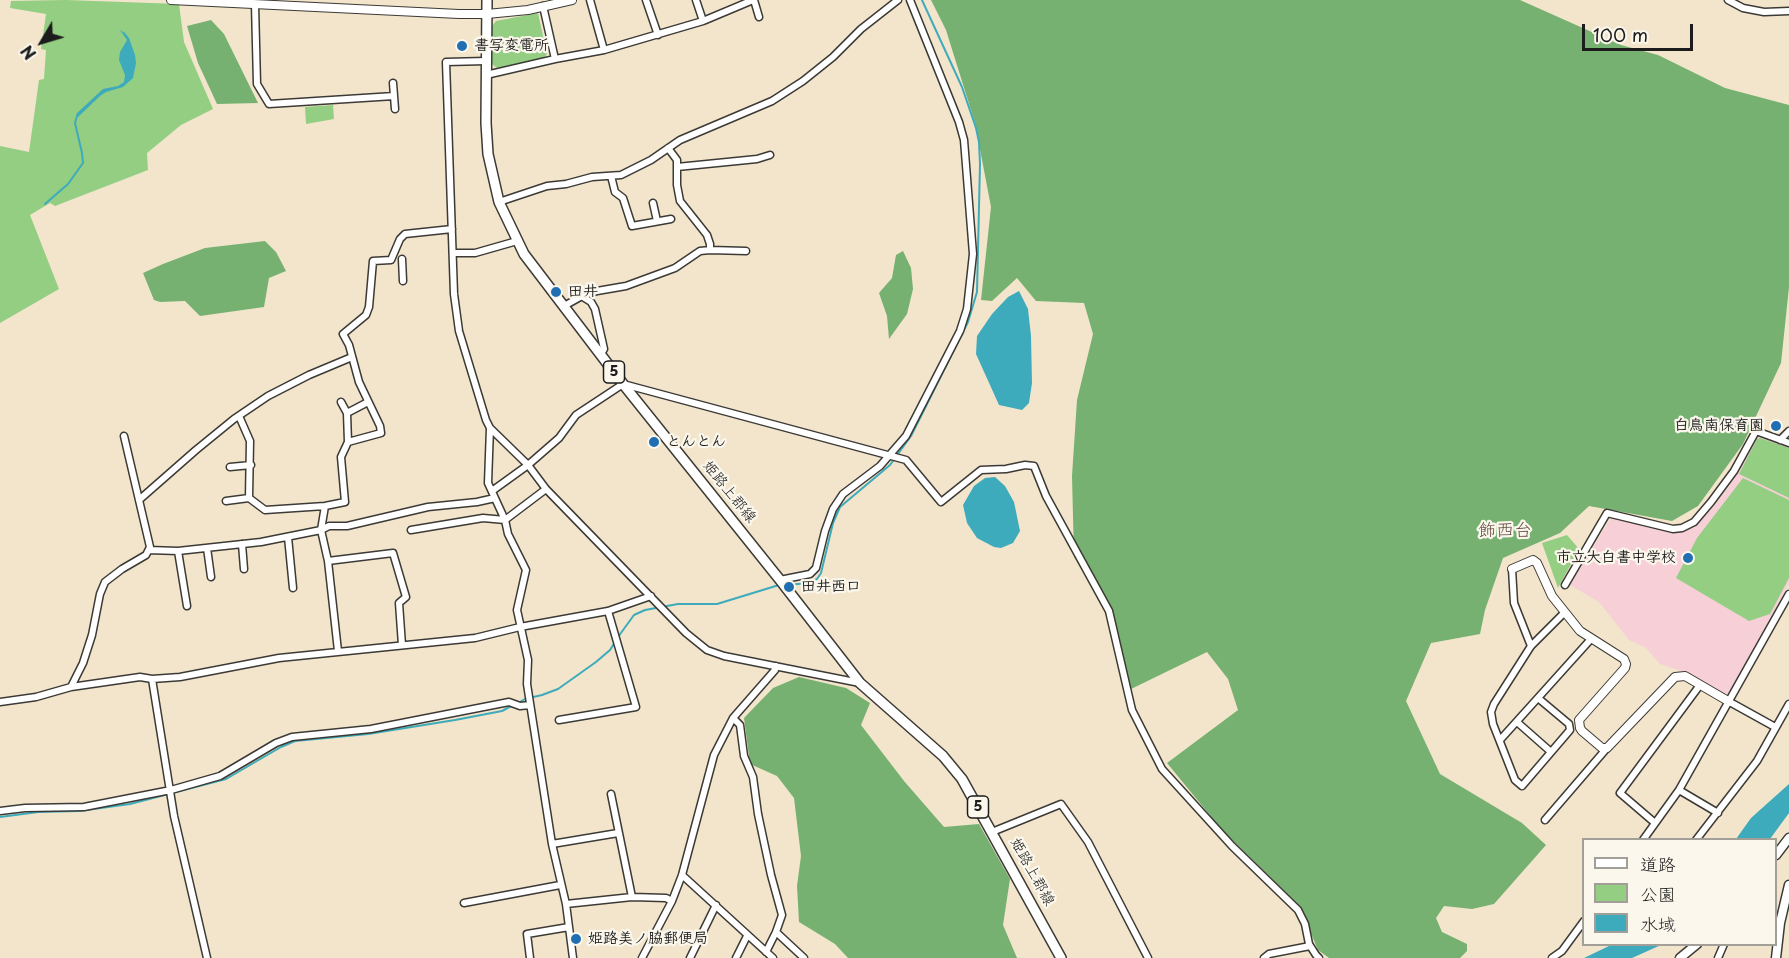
<!DOCTYPE html>
<meta charset="utf-8">
<style>
body{margin:0}
#map{position:relative;width:1789px;height:958px;overflow:hidden;background:#f2e5cb;font-family:"Playpen Sans","Klee One",sans-serif}
canvas{display:block}
.legend{position:absolute;left:1582px;top:838px;width:195px;height:108px;box-sizing:border-box;background:#fbf7ec;border:2px solid #a29f99;margin:0;padding:8px 10px;list-style:none;font-size:18px;color:#1c1c1c}
.legend li{display:flex;align-items:center;gap:12px;height:30px}
.legend b{width:30px;border:2px solid #a29f99}
.north{position:absolute;left:12px;top:12px;width:60px;height:60px;-webkit-text-stroke:4px #fbf7ec;paint-order:stroke;rotate:232deg;font-size:16px;font-weight:700;line-height:24px;text-align:center;color:#1c1c1c}
.north::after{content:'';display:block;margin:auto;width:21px;height:27px;background:#1c1c1c;clip-path:polygon(50% 0,100% 100%,50% 72%,0 100%)}
.scale{position:absolute;left:1582px;top:24px;width:111px;height:27px;box-sizing:border-box;border:3px solid #1c1c1c;border-top:0;padding-left:8px;font-size:18px;line-height:21px;white-space:nowrap;color:#1c1c1c;-webkit-text-stroke:4px #fbf7ec;paint-order:stroke}
</style>
<div id="map">
<canvas width="1789" height="958"></canvas>
<ul class="legend">
<li><b style="height:8px;background:#fff"></b>道路</li>
<li><b style="height:16px;background:#93ce83"></b>公園</li>
<li><b style="height:16px;background:#3dabbb"></b>水域</li>
</ul>
<div class="north">N</div>
<div class="scale">100 m</div>
</div>
<script>
const context = document.querySelector('canvas').getContext('2d');
context.lineJoin = 'round';
function paint(path, color) {
  context.fillStyle = color;
  context.fill(path, 'evenodd');
}
function toPath(rows) {
  const path = new Path2D();
  for (const r of rows) {
    path.moveTo(r[0], r[1]);
    for (let i = 2; i < r.length; i += 2) path.lineTo(r[i], r[i + 1]);
  }
  return path;
}
function stroke(path, color, width, dash) {
  context.strokeStyle = color;
  context.lineWidth = width;
  context.lineCap = dash ? 'butt' : 'round';
  context.setLineDash(dash || []);
  context.stroke(path);
}
function write(font, color, halo, rows, align = 'center') {
  context.font = font + ' "Playpen Sans","Klee One",sans-serif';
  context.lineWidth = 4.5;
  context.setLineDash([]);
  context.textBaseline = 'middle';
  context.strokeStyle = halo;
  context.fillStyle = color;
  for (const [text, x, y, turn = 0] of rows) {
    context.save();
    context.translate(x, y);
    context.rotate((+turn || 0) * Math.PI / 180);
    context.textAlign = isNaN(turn) ? turn : align;
    if (halo) context.strokeText(text, 0, 0);
    context.fillText(text, 0, 0);
    context.restore();
  }
}
paint(toPath([
 [1760,436,1789,447,1789,584,1729,693,1724,694,1688,673,1660,664,1646,648,1629,640,1599,602,1570,585,1612,516,1673,532,1687,530,1702,519,1715,505,1733,481,1756,438]
]), '#f6cfd7');
paint(toPath([
 [66,0,179,4,184,42,213,109,181,125,147,153,148,170,55,206,50,203,30,215,59,289,0,323,0,146,29,152,39,80,44,79,46,50,41,49,46,14,10,8,11,1],
 [538,13,547,54,544,58,497,68,492,64,492,26,496,21],
 [333,105,334,119,306,124,305,107],
 [1760,438,1789,448,1789,498,1739,474,1757,439],
 [1743,478,1789,500,1789,578,1770,614,1749,621,1676,578,1697,538],
 [1567,535,1579,549,1558,588,1542,543]
]), '#93ce83');
paint(toPath([
 [931,0,1520,0,1621,45,1658,55,1725,88,1789,105,1789,287,1781,363,1743,444,1698,506,1672,521,1589,506,1560,533,1503,558,1485,610,1480,634,1431,643,1406,701,1440,774,1522,823,1546,845,1494,904,1472,909,1444,906,1436,918,1442,932,1467,944,1467,951,1460,958,1329,958,1318,950,1299,905,1222,830,1167,763,1238,710,1228,679,1207,652,1129,690,1106,605,1074,557,1072,476,1077,400,1093,334,1084,303,1036,301,1017,278,992,301,981,300,991,207,975,123,946,30],
 [211,20,224,34,258,103,217,104,198,63,187,26],
 [265,241,276,252,286,271,269,278,264,307,200,316,185,301,160,302,154,300,143,273,163,264,205,248],
 [903,251,911,268,913,289,907,314,889,339,887,316,879,293,892,278,896,255],
 [799,677,846,688,870,703,861,725,904,781,944,827,979,824,1010,879,1003,925,1017,958,848,958,835,944,799,922,797,886,801,856,794,798,777,776,750,764,744,718,773,688]
]), '#76b171');
paint(toPath([
 [120,30,125,33,129,38,135,55,136,63,133,78,123,87,106,92,100,96,78,117,76,114,103,89,118,86,124,82,125,75,119,60,120,52,127,40],
 [1019,291,1028,309,1031,336,1032,383,1029,403,1022,410,999,405,976,354,977,336,992,314,1008,297],
 [995,477,1005,486,1014,502,1020,531,1013,543,1001,548,994,547,977,538,967,523,963,505,974,486,985,478],
 [1789,784,1789,813,1770,839,1736,839,1751,818],
 [1611,945,1611,944,1661,945,1632,958,1584,958]
]), '#3dabbb');
stroke(toPath([
 [45,204,68,184,83,163,82,153,75,123,77,116],
 [788,585,808,583,817,579,821,573,833,523,840,507,890,465,911,436,968,322,977,292,980,164,979,142,976,128,962,87,922,0],
 [618,637,634,615,645,610,678,604,717,604,779,585],
 [518,703,525,699,542,695,558,689,596,662,610,650,615,642],
 [0,817,38,812,79,811,130,804,226,779,281,747,295,741,368,734,455,720,502,711,513,705]
]), '#3dabbb', 2);
const minor = toPath([
 [590,0,604,50],
 [646,0,658,35],
 [696,0,703,21],
 [754,0,759,17],
 [1728,0,1743,8,1764,12,1789,11],
 [255,4,257,84,269,104,394,96],
 [543,6,555,59],
 [486,61,446,62,454,294,459,331,486,420,490,428,528,465,546,489,686,633,707,650,724,656,860,683],
 [486,75,555,59,604,50,703,21,753,0],
 [393,83,395,109],
 [668,148,677,160,677,185,680,201,707,235,710,244,710,250,746,251],
 [677,167,757,159,770,155],
 [611,176,615,192,623,198,632,226,671,219],
 [499,202,547,186,566,184,592,177,621,175,651,160,680,140,772,101,803,81,833,57,861,29,898,0],
 [653,203,657,221],
 [453,253,475,253,517,241],
 [402,259,403,281],
 [583,297,591,302,595,309,604,349,601,354],
 [564,306,582,296,597,291,626,286,675,268,700,251,710,250],
 [341,402,347,413,348,442],
 [347,413,368,402],
 [239,416,250,441,249,498],
 [490,428,488,483,505,520,508,534,526,570,517,610,528,660,527,684,552,844,566,904,573,958],
 [1780,440,1789,431],
 [230,467,251,465],
 [492,491,528,465,559,438,576,415,623,384,906,460,941,502,981,470,1006,469,1025,465,1034,466,1046,496,1109,611,1132,710,1162,769,1232,846,1298,910,1305,924,1309,944,1316,955,1319,958],
 [139,500,196,450,234,419,268,396,309,375,352,357],
 [226,501,249,498,265,510,325,506,345,502,341,457,348,442,381,433,380,426,359,382,349,345,343,334,366,315,369,307,373,261,391,260,400,239,405,234,452,229],
 [325,506,321,530,328,561,338,651],
 [411,530,483,518,505,520,546,489],
 [288,537,293,588],
 [242,544,244,569],
 [207,548,211,577],
 [149,550,178,551,261,542,321,530,329,526,347,526,428,507,477,502,495,498],
 [178,551,187,606],
 [328,561,393,553,406,597,399,603,402,645],
 [1512,569,1514,603,1531,646],
 [780,580,810,574,816,568,825,531,833,509,843,494,880,466,906,436,960,331,967,309,973,254,964,140,959,122,910,0],
 [1565,585,1607,513,1673,529,1682,528,1694,522,1711,502,1734,471,1756,431,1789,443],
 [152,679,174,816,207,958],
 [71,687,83,663,92,635,100,594,105,582,122,569,146,555,150,547,124,436],
 [1538,698,1569,724,1570,730,1522,786,1515,780,1493,724,1491,712,1494,704,1531,646,1564,613],
 [1728,701,1775,727],
 [0,702,36,697,71,687,140,677,152,679,180,677,279,658,475,638,520,627,608,611,651,596],
 [733,718,740,725,744,756,753,777,758,814,771,875,782,915,776,932,766,952],
 [559,720,636,707,608,611],
 [1517,722,1551,752],
 [1500,740,1591,639],
 [1679,790,1718,813],
 [611,794,632,897],
 [0,811,25,808,84,807,171,790,220,776,276,743,292,737,371,729,509,702,520,706,530,705],
 [1545,820,1607,748],
 [1655,823,1620,793,1700,685],
 [992,832,1061,804,1088,842,1148,958],
 [1643,840,1679,790,1789,594],
 [1696,840,1757,761,1789,704],
 [552,844,618,833],
 [682,875,773,958],
 [464,903,560,885],
 [566,904,632,897,666,898,672,901],
 [776,932,804,958],
 [530,958,527,934,569,927],
 [642,958,672,901,682,875,714,755,733,718,775,670,776,666],
 [690,958,716,905],
 [736,958,747,936],
 [1264,958,1269,954,1310,946],
 [1552,958,1562,951,1584,921],
 [1718,958,1724,944]
]);
const tertiary = toPath([
 [171,0,459,14,487,14,528,10,572,0],
 [1512,569,1533,560,1537,563,1552,596,1580,631,1624,659,1626,664,1625,668,1579,720,1580,728,1582,731,1602,748,1607,748,1675,677,1685,676,1728,701]
]);
const secondary = toPath([
 [1776,855,1789,838],
 [1680,958,1697,944],
 [1776,958,1780,923,1789,885]
]);
const primary = toPath([
 [487,0,486,123,488,154,499,202,524,254,623,384,780,580,860,683,943,756,962,779,1061,958]
]);
stroke(minor, '#3c3a36', 9);
stroke(tertiary, '#3c3a36', 10);
stroke(secondary, '#3c3a36', 11);
stroke(primary, '#3c3a36', 12);
stroke(minor, '#fff', 6);
stroke(tertiary, '#fff', 8);
stroke(secondary, '#fff', 8);
stroke(primary, '#fff', 9);
for (const [x, y, r, color] of [
 [462,46,6,"#1f6fb2"],
 [556,292,6,"#1f6fb2"],
 [1776,426,6,"#1f6fb2"],
 [654,442,6,"#1f6fb2"],
 [1688,558,6,"#1f6fb2"],
 [789,587,6,"#1f6fb2"],
 [576,939,6,"#1f6fb2"]
]) {
  const dot = new Path2D();
  dot.arc(x, y, r, 0, 2 * Math.PI);
  context.fillStyle = color;
  context.fill(dot);
  stroke(dot, '#fbf7ec', 2);
}
for (const [x, y, w] of [
 [614,372,21],
 [978,807,21]
]) {
  const box = new Path2D();
  box.roundRect(x - w / 2, y - 11, w, 22, 4.5);
  context.fillStyle = '#fbf7ec';
  context.fill(box);
  stroke(box, '#1c1c1c', 1.5);
}
write('bold 14px', '#1c1c1c', null, [
 ["5",614,372],
 ["5",978,807]
]);
write('bold 15px', '#1c1c1c', '#fbf7ec', [
 ["書写変電所",474,46],
 ["田井",568,292],
 ["白鳥南保育園",1764,426,"right"],
 ["とんとん",666,442],
 ["市立大白書中学校",1676,558,"right"],
 ["田井西口",801,587],
 ["姫路美ノ脇郵便局",588,939]
], 'left');
write('15px', '#1c1c1c', '#fbf7ec', [
 ["姫路上郡線",729,492,51],
 ["姫路上郡線",1032,872,61]
]);
write('18px', '#654e45', '#fbf7ec', [
 ["飾西台",1505,531]
]);
</script>
